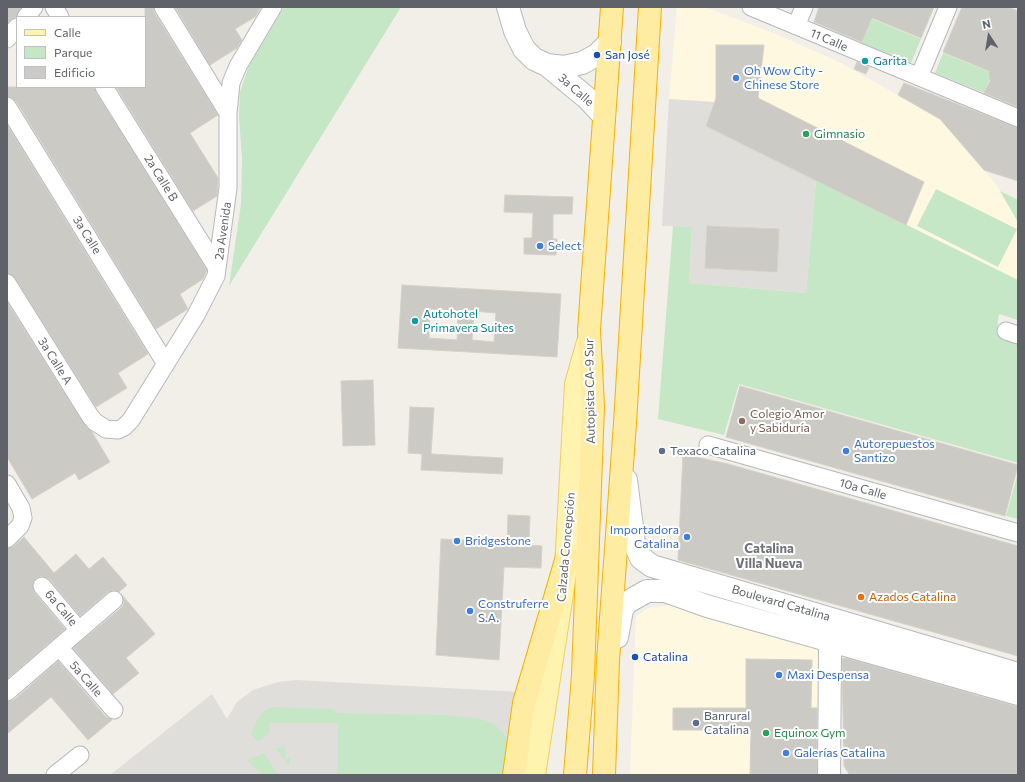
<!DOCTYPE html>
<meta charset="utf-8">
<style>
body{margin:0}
#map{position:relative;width:1025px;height:782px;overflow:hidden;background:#f1efe8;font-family:Commissioner,sans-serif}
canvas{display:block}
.frame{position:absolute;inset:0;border:8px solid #5f6268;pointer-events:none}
.legend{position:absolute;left:16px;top:16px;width:130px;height:72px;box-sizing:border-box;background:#fff;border:1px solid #bfc0c3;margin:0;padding:5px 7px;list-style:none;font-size:12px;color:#5f6268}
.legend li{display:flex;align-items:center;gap:8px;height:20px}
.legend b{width:20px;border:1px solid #bfc0c3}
.north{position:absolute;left:969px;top:16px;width:40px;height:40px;-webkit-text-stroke:3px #fff;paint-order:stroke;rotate:348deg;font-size:11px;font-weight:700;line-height:16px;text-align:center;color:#5f6268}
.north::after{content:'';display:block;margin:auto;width:14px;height:18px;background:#5f6268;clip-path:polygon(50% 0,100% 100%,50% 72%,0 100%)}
</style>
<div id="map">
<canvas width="1025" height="782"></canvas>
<div class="frame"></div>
<ul class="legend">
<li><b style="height:5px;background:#fef4af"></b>Calle</li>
<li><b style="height:11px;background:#c5e7c6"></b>Parque</li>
<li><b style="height:11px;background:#cccac5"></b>Edificio</li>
</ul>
<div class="north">N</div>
</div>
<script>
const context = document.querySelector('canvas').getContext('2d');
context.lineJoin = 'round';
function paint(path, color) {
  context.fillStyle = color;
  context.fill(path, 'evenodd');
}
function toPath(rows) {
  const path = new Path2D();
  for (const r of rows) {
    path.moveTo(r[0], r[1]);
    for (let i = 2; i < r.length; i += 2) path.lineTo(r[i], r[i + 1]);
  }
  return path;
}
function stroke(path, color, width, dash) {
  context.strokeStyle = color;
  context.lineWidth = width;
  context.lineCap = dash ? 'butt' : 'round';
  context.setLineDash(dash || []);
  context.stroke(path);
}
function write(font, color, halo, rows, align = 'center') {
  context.font = font + ' Commissioner,sans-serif';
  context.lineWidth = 4;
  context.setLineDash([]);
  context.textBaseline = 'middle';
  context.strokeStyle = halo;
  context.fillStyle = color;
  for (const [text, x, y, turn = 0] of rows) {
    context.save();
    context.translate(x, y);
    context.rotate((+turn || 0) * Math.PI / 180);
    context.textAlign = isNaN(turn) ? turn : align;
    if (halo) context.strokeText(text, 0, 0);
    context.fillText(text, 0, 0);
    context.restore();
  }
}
paint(toPath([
 [677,7,705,7,781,36,841,63,940,119,996,184,1018,222,1018,280,706,126,714,102,669,99],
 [670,605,684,607,821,647,822,775,630,775,636,617,646,609]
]), '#fef8e0');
paint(toPath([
 [669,99,714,102,706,126,816,180,806,293,689,283,692,227,662,226],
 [296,680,521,692,504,775,110,775,212,694,227,719,237,702,253,690,278,682]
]), '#e0deda');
paint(toPath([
 [284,7,401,7,229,286,241,204,242,158,239,117,240,92,248,68],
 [872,19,921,39,911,63,907,65,861,45],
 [943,53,992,73,984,93,935,73],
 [816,180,1018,280,1018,320,999,314,997,326,1018,333,1018,463,739,384,724,435,658,419,673,226,692,227,689,283,806,293],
 [936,189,1017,229,998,267,917,226],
 [1000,191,1018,200,1018,222],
 [1018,473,1018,519,1006,516],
 [272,707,332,709,338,713,445,715,480,719,493,723,505,735,509,751,504,775,337,775,338,723,269,723,269,733,261,740,256,740,251,734,257,720,263,712],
 [285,747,285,758,290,758,289,766,276,748],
 [264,753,278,775,263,775,247,761]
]), '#c5e7c6');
const building = toPath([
 [7,7,21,7,16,17,7,23,7,7],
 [145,7,153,7,154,12,218,115,190,133,218,178,217,196,193,211,116,87,145,87,145,7],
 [175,7,261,7,255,17,235,29,242,40,237,48,210,65,175,7],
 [819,7,934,7,921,38,872,18,862,42,814,22,819,7],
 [962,7,1008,7,1018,11,1018,107,984,93,990,81,989,71,943,52,962,7],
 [716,45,764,45,758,98,924,182,906,225,706,126,716,98,716,45],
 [857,62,869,67,866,74,854,69,857,62],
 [904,83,1018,128,1018,181,984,170,940,119,898,95,904,83],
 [7,87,94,87,96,92,207,270,203,279,180,294,188,309,156,329,16,101,7,96,7,87],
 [7,125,148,354,118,373,127,388,96,407,15,278,7,273,7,125],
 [505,195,573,197,572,214,553,214,553,239,557,239,556,255,524,254,524,238,532,238,533,213,504,212,505,195],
 [707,226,779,229,777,272,705,268,707,226],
 [402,285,561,294,557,357,398,348,402,285],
 [430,309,458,311,457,340,429,338,430,309],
 [474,311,496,313,494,342,472,340,474,311],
 [7,302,82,421,92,432,110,462,79,480,75,473,32,499,7,457,7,302],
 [373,380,375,445,343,446,341,381,373,380],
 [740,386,1018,465,1005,516,726,437,740,386],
 [410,407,434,408,431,454,503,458,502,474,421,470,422,454,408,453,410,407],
 [683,454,728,464,1018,546,1018,656,678,560,683,454],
 [508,515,530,516,529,545,542,546,541,568,504,567,499,660,436,655,441,539,507,542,508,515],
 [24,537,54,573,76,554,89,569,103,557,127,585,119,592,113,590,108,592,80,616,49,579,41,576,36,578,33,583,34,592,65,629,7,679,7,549,14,546,24,537],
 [123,596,155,634,126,658,139,673,113,694,73,648,121,608,124,603,123,596],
 [846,658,1018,707,1018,775,849,774,844,766,842,659,846,658],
 [746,659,812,660,811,708,817,708,817,775,750,775,751,730,673,730,673,708,746,708,746,659],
 [58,661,106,717,112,720,88,740,51,697,7,734,7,702,14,700,58,661]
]);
paint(building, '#cccac5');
stroke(building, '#d6d1c6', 1);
const minor = toPath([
 [54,7,60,17],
 [163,7,228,113],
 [751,7,1018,118],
 [26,17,34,7],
 [796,26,804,7],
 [7,39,17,27],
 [919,77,948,7],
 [104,87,217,268],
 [7,106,166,364],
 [7,283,90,416,95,422,106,429,118,430,124,427,131,420,196,315,216,276,228,188,228,113,231,83,238,66,273,7],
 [1006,331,1018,335],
 [708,445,1018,533],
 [7,484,21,508,23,518,20,526,7,539],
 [42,586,79,630],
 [59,647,114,710],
 [7,692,114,600],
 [55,775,80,755]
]);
const secondary = toPath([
 [508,7,515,31,524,49,534,59,547,65,564,67,582,63,597,55,610,42],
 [547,65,587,98,604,116],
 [626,480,634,543,641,558,652,566,1018,674],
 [617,637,622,610,626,603,647,591,665,591,707,606,1018,694],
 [829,775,830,651,835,627]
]);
const primary = toPath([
 [534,775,566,568,576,384,588,342]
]);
const trunk = toPath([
 [514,775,524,703,567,557],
 [575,775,583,675,593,406,589,330,612,7],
 [604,775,608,660,625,423,650,7]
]);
stroke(minor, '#b5b7bc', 19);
stroke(secondary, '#b6b9bf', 24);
stroke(primary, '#f0cc61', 24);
stroke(trunk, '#f6b103', 24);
stroke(minor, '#fff', 17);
stroke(secondary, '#fff', 22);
stroke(primary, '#fef4af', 22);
stroke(trunk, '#fdeca1', 22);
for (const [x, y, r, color] of [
 [597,55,4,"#1a4fb4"],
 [865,61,4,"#0f9aa8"],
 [736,78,4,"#3f7fe0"],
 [806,134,4,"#2e9e5b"],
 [540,246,4,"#3f7fe0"],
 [415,321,4,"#0f9aa8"],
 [742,421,4,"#8d6e63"],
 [662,451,4,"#5c6f8a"],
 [846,451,4,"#3f7fe0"],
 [687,537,4,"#3f7fe0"],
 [457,541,4,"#3f7fe0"],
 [861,597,4,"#e8710a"],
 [470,611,4,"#3f7fe0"],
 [635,657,4,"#1a4fb4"],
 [779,675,4,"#3f7fe0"],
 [696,723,4,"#5c6f8a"],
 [766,733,4,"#2e9e5b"],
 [786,753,4,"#3f7fe0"]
]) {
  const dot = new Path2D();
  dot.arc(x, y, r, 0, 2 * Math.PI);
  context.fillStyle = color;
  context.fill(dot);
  stroke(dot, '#fff', 1.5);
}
write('12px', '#5f6268', '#fff', [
 ["11 Calle",829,40,23],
 ["3a Calle",576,90,41],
 ["2a Calle B",161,178,58],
 ["2a Avenida",223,231,-82],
 ["3a Calle",87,235,58],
 ["3a Calle A",55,361,58],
 ["Autopista CA-9 Sur",590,391,-91],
 ["10a Calle",863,489,16],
 ["Calzada Concepción",566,547,-85],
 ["Boulevard Catalina",781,603,16],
 ["6a Calle",61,608,50],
 ["5a Calle",86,679,49]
]);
write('12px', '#164399', '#fff', [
 ["San José",605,55],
 ["Catalina",643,657]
], 'left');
write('12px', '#0d838f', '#fff', [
 ["Garita",873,61],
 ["Autohotel",423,314],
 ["Primavera Suites",423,328]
], 'left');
write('12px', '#366cbe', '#fff', [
 ["Oh Wow City -",744,71],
 ["Chinese Store",744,85],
 ["Select",548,246],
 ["Autorepuestos",854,444],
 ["Santizo",854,458],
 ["Importadora",679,530,"right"],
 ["Catalina",679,544,"right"],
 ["Bridgestone",465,541],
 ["Construferre",478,604],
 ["S.A.",478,618],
 ["Maxi Despensa",787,675],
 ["Galerías Catalina",794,753]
], 'left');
write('12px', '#27864d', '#fff', [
 ["Gimnasio",814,134],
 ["Equinox Gym",774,733]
], 'left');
write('12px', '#785e54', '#fff', [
 ["Colegio Amor",750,414],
 ["y Sabiduría",750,428]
], 'left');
write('12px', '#4e5e75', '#fff', [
 ["Texaco Catalina",670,451],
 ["Banrural",704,716],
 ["Catalina",704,730]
], 'left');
write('12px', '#c56008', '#fff', [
 ["Azados Catalina",869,597]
], 'left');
write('bold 13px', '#70747a', '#fff', [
 ["Catalina",769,549],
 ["Villa Nueva",769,564]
]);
</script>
